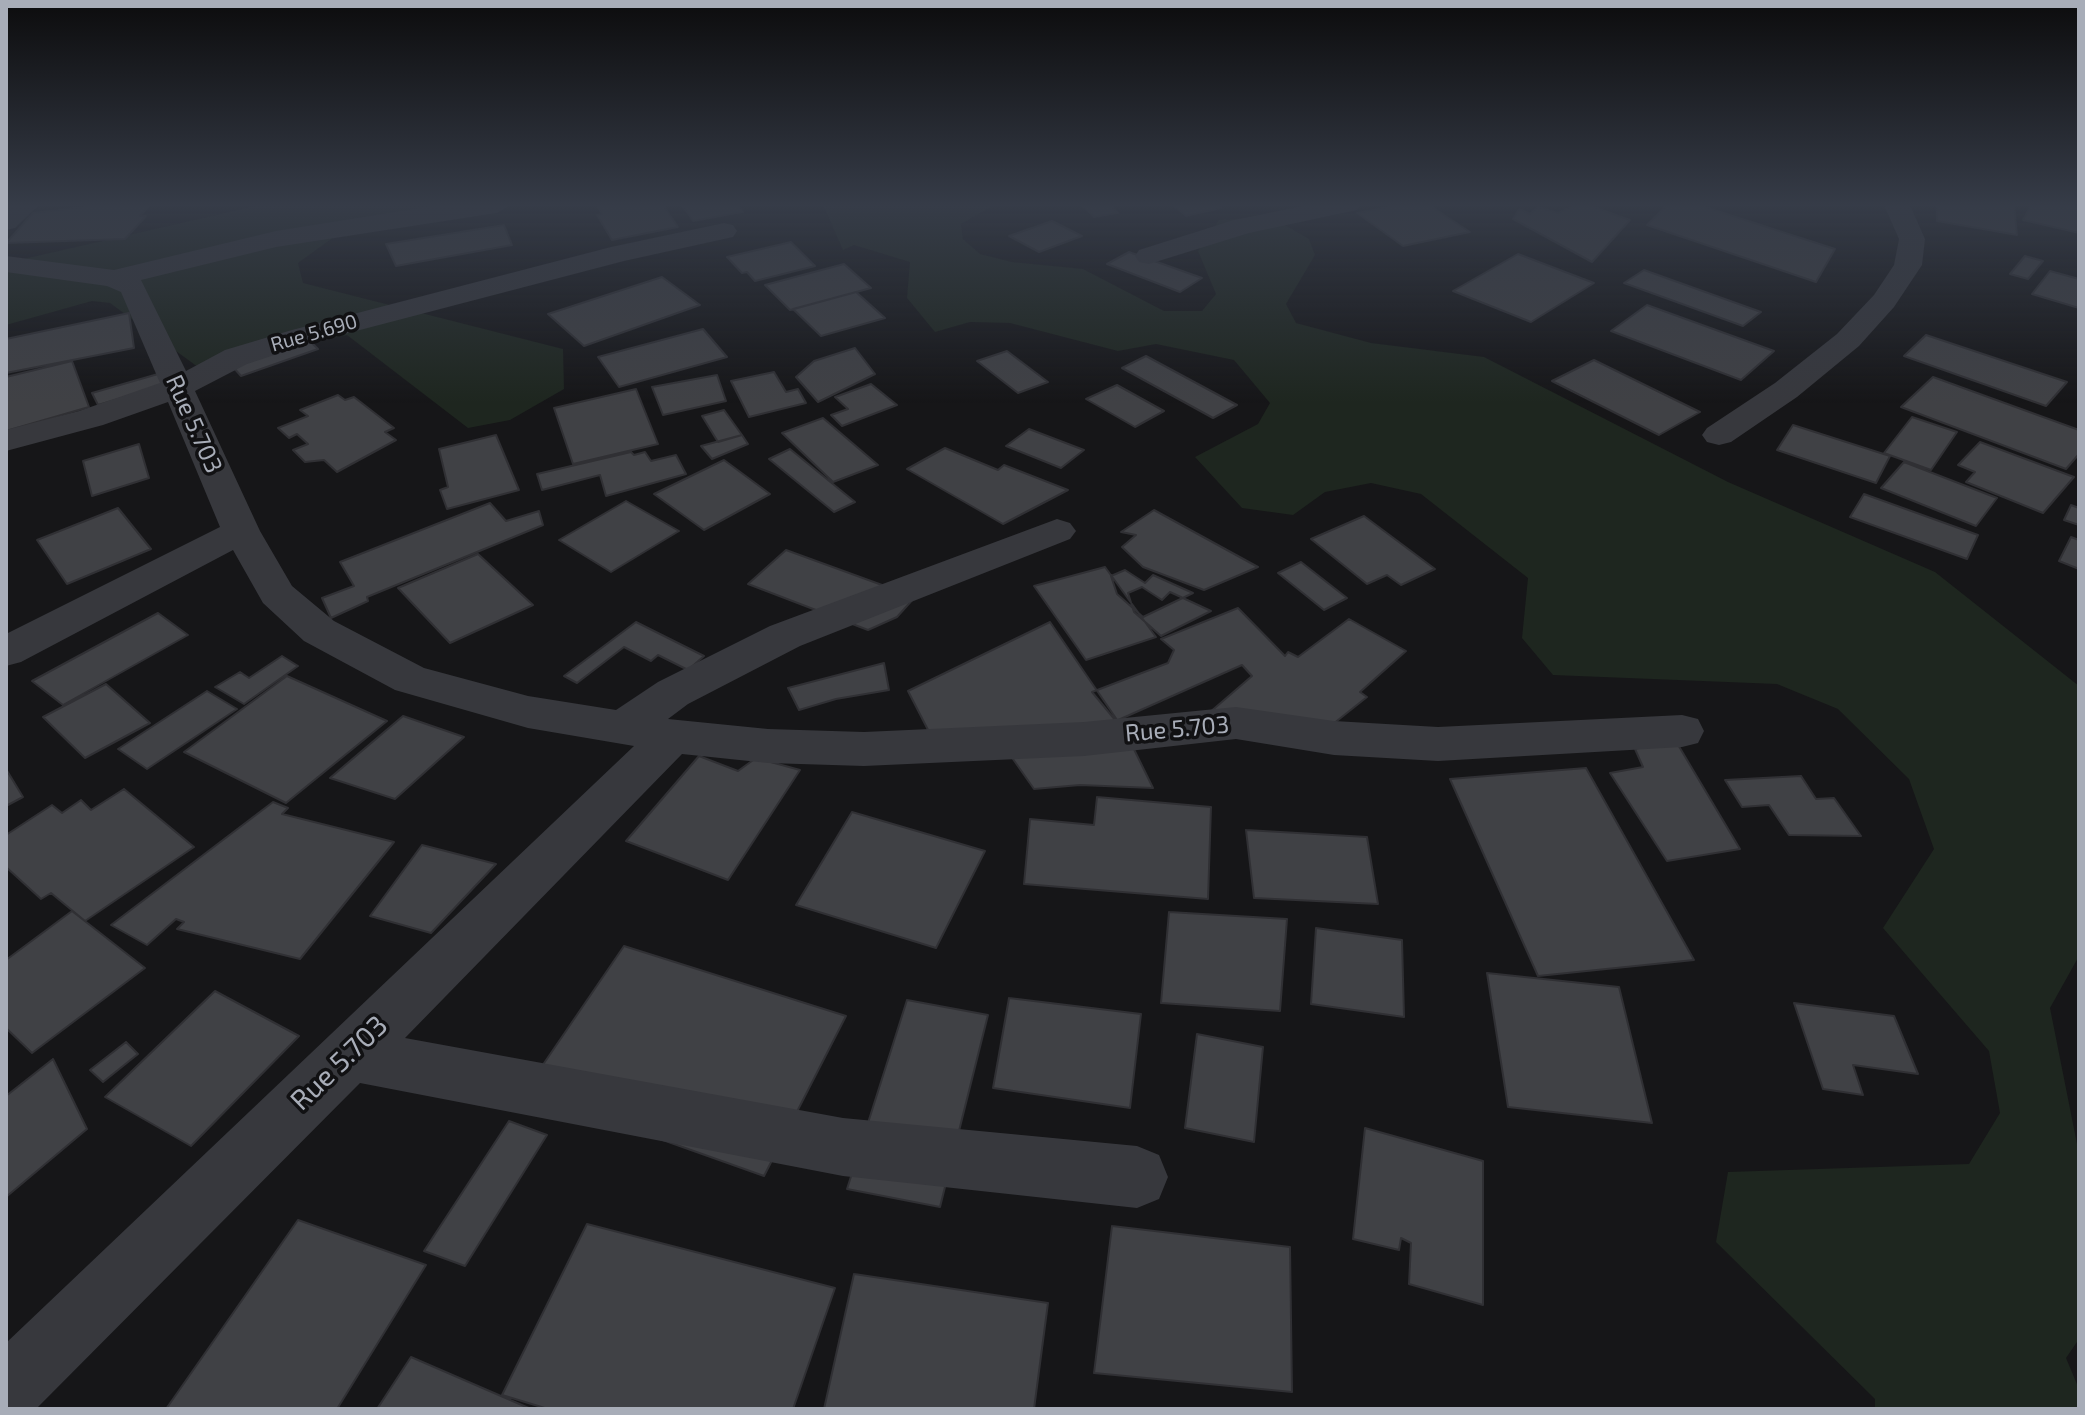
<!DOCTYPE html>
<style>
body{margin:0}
#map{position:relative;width:2085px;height:1415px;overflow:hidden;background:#161618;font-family:"Exo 2",sans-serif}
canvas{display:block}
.frame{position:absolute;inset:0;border:8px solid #a8adb8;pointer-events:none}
</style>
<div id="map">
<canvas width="2085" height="1415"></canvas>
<div class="frame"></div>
</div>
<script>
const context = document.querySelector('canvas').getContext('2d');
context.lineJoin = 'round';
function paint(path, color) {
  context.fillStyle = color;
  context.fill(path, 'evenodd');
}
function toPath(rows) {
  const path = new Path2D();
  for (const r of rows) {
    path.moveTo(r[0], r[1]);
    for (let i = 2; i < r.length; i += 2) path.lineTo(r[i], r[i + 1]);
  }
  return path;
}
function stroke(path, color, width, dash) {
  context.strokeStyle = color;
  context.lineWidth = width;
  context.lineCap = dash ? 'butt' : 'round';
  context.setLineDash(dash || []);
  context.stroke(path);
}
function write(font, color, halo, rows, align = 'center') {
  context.font = font + ' "Exo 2",sans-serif';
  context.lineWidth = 7;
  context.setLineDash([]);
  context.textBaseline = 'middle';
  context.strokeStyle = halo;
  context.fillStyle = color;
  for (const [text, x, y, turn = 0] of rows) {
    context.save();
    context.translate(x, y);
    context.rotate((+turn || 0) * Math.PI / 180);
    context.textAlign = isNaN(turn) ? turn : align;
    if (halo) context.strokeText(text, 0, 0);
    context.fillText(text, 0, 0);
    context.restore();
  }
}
paint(toPath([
 [260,205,470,205,345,229,298,263,303,283,563,349,564,389,510,420,468,428,347,335,236,357,202,370,110,303,92,301,6,325,6,263],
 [823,205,994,205,961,224,963,239,980,254,1012,262,1083,269,1164,311,1202,311,1216,294,1198,251,1219,220,1251,218,1285,225,1309,239,1315,255,1286,304,1296,323,1371,343,1484,357,1728,482,1935,572,2079,686,2079,956,2050,1008,2079,1154,2079,1339,2066,1358,2079,1389,2079,1409,1875,1409,1875,1399,1716,1242,1728,1172,1969,1164,2000,1113,1989,1051,1883,928,1934,849,1909,779,1838,709,1777,684,1553,675,1522,638,1528,578,1421,494,1371,483,1325,492,1293,515,1242,508,1195,457,1258,424,1270,403,1234,360,1156,344,1118,351,1010,323,970,322,935,332,907,298,910,262,854,245,843,250]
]), '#1e261f');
const building = toPath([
 [597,205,663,205,678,227,612,240,597,215,602,214,597,205],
 [682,205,738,205,743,212,693,221,682,205],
 [1082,205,1110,205,1118,213,1094,217,1082,205],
 [1173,205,1217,205,1221,208,1186,216,1173,205],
 [1400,205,1429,205,1470,232,1403,246,1357,213,1400,205],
 [1576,205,1588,205,1630,220,1592,262,1513,219,1519,209,1530,214,1538,207,1558,213,1576,205],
 [1667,205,1699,205,1835,249,1816,282,1647,225,1667,205],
 [1937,205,2014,205,2017,235,1937,221,1937,205],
 [2031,205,2079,205,2079,233,2023,220,2031,205],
 [94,206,149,206,140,216,146,216,125,239,6,243,33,213,94,206],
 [1052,221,1082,236,1039,252,1009,236,1052,221],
 [504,225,512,245,396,266,386,244,504,225],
 [791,242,815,266,755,281,747,272,742,273,727,257,791,242],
 [1129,252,1202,278,1180,292,1107,264,1129,252],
 [1518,254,1594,283,1531,322,1453,291,1518,254],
 [2025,256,2043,261,2028,279,2010,274,2025,256],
 [844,264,871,288,790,310,765,285,844,264],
 [1644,270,1761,312,1743,326,1624,283,1644,270],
 [2050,271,2079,279,2079,308,2032,294,2050,271],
 [662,277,700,305,584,346,548,314,662,277],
 [856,292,885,318,821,336,793,309,856,292],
 [1647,305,1774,351,1741,380,1611,331,1647,305],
 [129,313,134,348,6,373,6,339,129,313],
 [703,329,727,357,619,387,598,357,703,329],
 [1926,335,2067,382,2046,406,1904,356,1926,335],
 [310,341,318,349,241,376,233,367,310,341],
 [855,348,875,374,818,402,796,377,814,361,855,348],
 [1007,351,1048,382,1018,393,977,361,1007,351],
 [1146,356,1237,405,1213,418,1122,368,1146,356],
 [1594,360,1700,412,1659,435,1552,381,1594,360],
 [72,361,89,407,6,431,6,377,72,361],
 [774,372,786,392,798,389,806,403,749,417,731,381,774,372],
 [158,374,163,386,98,405,92,393,158,374],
 [717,375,726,401,663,415,652,387,717,375],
 [1933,377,2079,430,2079,454,2066,469,1901,407,1933,377],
 [871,384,897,405,842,426,831,415,848,409,835,397,871,384],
 [1117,385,1164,411,1135,427,1086,399,1117,385],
 [636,389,658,444,573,464,554,408,636,389],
 [338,395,345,400,354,397,394,428,385,432,396,440,337,472,324,460,305,462,293,450,308,444,297,434,289,438,278,428,308,416,300,410,338,395],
 [724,410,742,435,718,442,702,416,724,410],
 [1912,417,1957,432,1931,470,1884,453,1912,417],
 [823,418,878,465,833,482,782,433,823,418],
 [1793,425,1890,456,1876,483,1777,450,1793,425],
 [1029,429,1084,450,1061,468,1006,446,1029,429],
 [496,435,519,490,447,509,440,490,448,487,439,449,496,435],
 [742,435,748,444,712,459,701,446,742,435],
 [1980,442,2074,477,2043,513,1966,482,1975,472,1958,465,1980,442],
 [139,444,149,478,92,496,83,461,139,444],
 [945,448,998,470,1004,465,1068,490,1003,524,907,469,945,448],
 [790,449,855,502,834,512,769,459,790,449],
 [631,452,634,455,645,452,651,461,676,455,686,474,606,496,600,475,542,490,537,474,631,452],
 [724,460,770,494,704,530,654,494,724,460],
 [1904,462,1997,498,1976,526,1881,488,1904,462],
 [1864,494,1978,535,1967,559,1850,517,1864,494],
 [626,501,679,531,611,572,559,540,626,501],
 [490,503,506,521,539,511,543,525,367,597,368,601,331,618,322,598,354,586,340,562,490,503],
 [2071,505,2079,508,2079,525,2064,520,2071,505],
 [118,508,151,549,67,584,37,540,118,508],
 [1154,510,1258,567,1204,590,1143,567,1122,547,1136,535,1121,532,1154,510],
 [1364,516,1435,569,1401,585,1387,575,1367,584,1311,539,1364,516],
 [2071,537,2079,540,2079,569,2059,561,2071,537],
 [786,550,915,597,897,617,868,630,748,584,786,550],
 [478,554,533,605,450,643,398,588,478,554],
 [1301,562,1347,598,1324,610,1278,573,1301,562],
 [1105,567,1156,637,1086,660,1034,586,1105,567],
 [1125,570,1145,583,1153,575,1193,593,1143,617,1117,594,1111,576,1125,570],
 [1142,587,1162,600,1170,592,1211,611,1161,636,1134,612,1128,593,1142,587],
 [1238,608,1285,656,1288,652,1298,657,1349,619,1406,651,1360,692,1367,697,1323,732,1209,713,1252,676,1242,665,1116,721,1092,692,1168,663,1174,650,1161,639,1238,608],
 [158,613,188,635,63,705,32,681,158,613],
 [636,622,704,656,688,670,658,655,651,661,624,647,577,683,564,676,636,622],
 [1050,622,1126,733,1153,788,1080,785,1034,789,1001,742,943,759,908,691,1050,622],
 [282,656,298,666,244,704,215,687,240,672,249,678,282,656],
 [884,663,889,690,836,699,799,710,788,688,884,663],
 [287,676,387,721,286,803,184,752,287,676],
 [106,684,150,723,85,758,43,717,106,684],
 [207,691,237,709,147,769,118,749,207,691],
 [403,716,464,737,395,799,330,778,403,716],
 [1674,738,1740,849,1667,861,1610,773,1643,767,1635,749,1674,738],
 [699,756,738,771,756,758,800,770,728,880,626,841,699,756],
 [1586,768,1694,960,1538,976,1450,779,1586,768],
 [6,769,23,797,6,806,6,769],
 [1801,776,1816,799,1834,798,1861,836,1789,835,1769,805,1742,807,1725,780,1801,776],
 [124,789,194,847,85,921,51,893,41,899,6,867,6,835,52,805,62,813,81,800,91,810,124,789],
 [1097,797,1211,807,1208,899,1024,884,1030,819,1094,825,1097,797],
 [273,802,288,808,282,814,394,842,300,959,177,929,184,922,176,919,147,945,111,925,273,802],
 [852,812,985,851,936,948,796,905,852,812],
 [1246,830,1367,837,1378,904,1254,898,1246,830],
 [422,845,496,864,431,933,370,916,422,845],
 [72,911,145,968,32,1053,6,1028,6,960,72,911],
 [1169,912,1287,919,1280,1011,1161,1003,1169,912],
 [1316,928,1402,940,1404,1017,1311,1004,1316,928],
 [624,946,846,1016,764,1176,525,1091,624,946],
 [1487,973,1619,987,1652,1123,1508,1107,1487,973],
 [215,991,299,1036,191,1146,105,1097,215,991],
 [1009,998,1141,1014,1130,1108,993,1088,1009,998],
 [907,1000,988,1015,940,1207,847,1189,907,1000],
 [1794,1003,1894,1016,1918,1074,1853,1065,1863,1095,1823,1089,1794,1003],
 [1197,1034,1263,1047,1254,1142,1185,1128,1197,1034],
 [126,1042,138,1054,103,1082,90,1070,126,1042],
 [53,1059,87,1129,6,1197,6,1096,53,1059],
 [509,1121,547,1135,465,1266,424,1251,509,1121],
 [1365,1128,1483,1161,1483,1305,1409,1284,1411,1243,1401,1238,1399,1250,1353,1239,1365,1128],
 [298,1220,426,1265,337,1409,166,1409,298,1220],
 [587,1224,835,1288,793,1409,548,1409,502,1395,587,1224],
 [1112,1226,1290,1247,1292,1392,1094,1373,1112,1226],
 [854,1274,1048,1303,1034,1409,824,1409,854,1274],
 [411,1357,531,1409,377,1409,411,1357]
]);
paint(building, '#404145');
stroke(building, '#303034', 2);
paint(toPath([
 [10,205,39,205,15,228,6,230,6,209,10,205],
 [439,205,510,205,497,213,276,247,141,280,186,371,225,350,292,330,611,247,724,223,733,225,737,231,733,237,624,261,314,342,247,364,195,391,260,531,292,586,334,621,424,668,528,696,616,710,658,682,770,626,1057,519,1070,523,1076,531,1070,539,800,646,688,704,668,719,768,729,864,732,1084,722,1236,707,1334,721,1438,727,1682,715,1698,719,1704,731,1698,743,1682,747,1438,761,1334,755,1236,739,1084,756,864,766,768,763,682,754,405,1038,843,1118,1137,1146,1159,1155,1168,1177,1159,1199,1137,1208,843,1176,360,1083,36,1409,6,1409,6,1343,634,746,528,728,395,690,304,641,263,603,233,550,21,662,6,666,6,634,220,527,168,402,103,425,6,451,6,430,79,411,160,383,121,292,107,286,6,272,6,256,114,270,276,231,439,205],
 [1308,205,1361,205,1357,210,1249,233,1149,264,1139,262,1135,256,1139,250,1234,220,1308,205],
 [1884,205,1910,205,1925,239,1922,265,1894,307,1859,346,1797,397,1731,442,1719,445,1707,442,1702,435,1707,428,1775,383,1837,334,1874,295,1894,265,1899,239,1884,205]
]), '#37383d');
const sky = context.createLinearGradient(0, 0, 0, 403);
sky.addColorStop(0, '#0c0c0d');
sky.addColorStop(0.51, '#363c48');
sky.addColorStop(1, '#363c4800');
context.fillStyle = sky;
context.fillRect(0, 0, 2085, 403);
write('20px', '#a8adb8', '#111113', [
 ["Rue 5.690",314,333,-16]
]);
write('24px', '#a8adb8', '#111113', [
 ["Rue 5.703",194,424,66],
 ["Rue 5.703",1177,729,-5]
]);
write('28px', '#a8adb8', '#111113', [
 ["Rue 5.703",339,1063,-44]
]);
</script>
